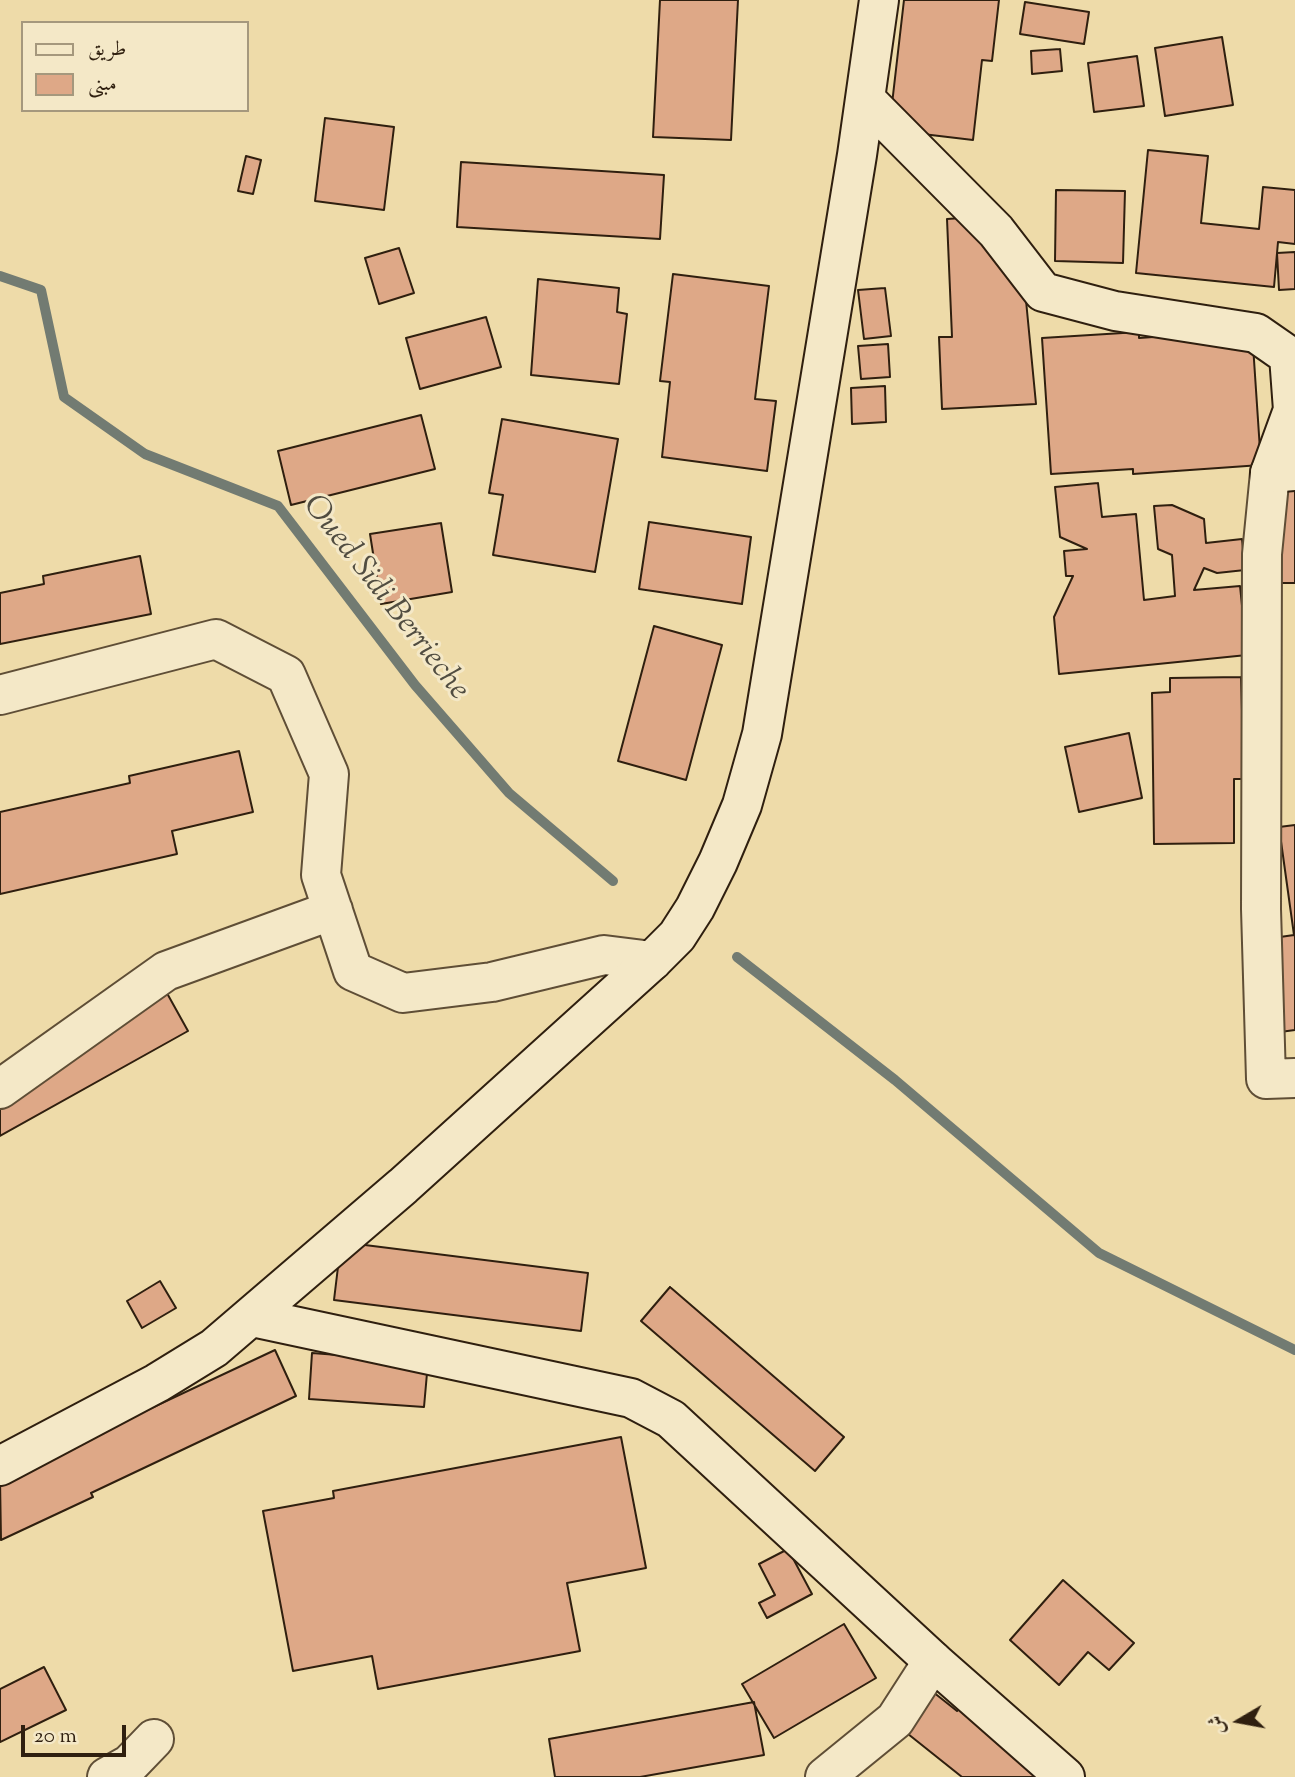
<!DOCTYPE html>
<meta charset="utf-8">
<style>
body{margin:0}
#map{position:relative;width:1295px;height:1777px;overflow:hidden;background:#eedba9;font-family:"Sorts Mill Goudy",Amiri,serif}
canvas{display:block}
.legend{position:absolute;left:21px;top:21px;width:228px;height:91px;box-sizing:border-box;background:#f4e8c7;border:2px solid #a5987d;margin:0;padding:9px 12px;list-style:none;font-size:21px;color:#2f1f0f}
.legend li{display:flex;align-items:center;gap:14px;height:35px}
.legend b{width:35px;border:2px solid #a5987d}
.north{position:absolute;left:1204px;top:1686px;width:70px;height:70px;-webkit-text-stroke:5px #f4e8c7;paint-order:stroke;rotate:260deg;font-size:19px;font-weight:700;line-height:28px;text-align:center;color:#2f1f0f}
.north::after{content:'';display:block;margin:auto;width:24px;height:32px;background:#2f1f0f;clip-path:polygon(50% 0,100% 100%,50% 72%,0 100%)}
.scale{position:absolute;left:21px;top:1725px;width:105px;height:32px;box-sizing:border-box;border:4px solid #2f1f0f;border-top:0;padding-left:9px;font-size:21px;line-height:24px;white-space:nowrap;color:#2f1f0f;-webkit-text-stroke:5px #f4e8c7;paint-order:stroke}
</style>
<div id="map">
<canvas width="1295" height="1777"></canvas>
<ul class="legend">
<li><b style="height:9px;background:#f4e8c7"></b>طريق</li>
<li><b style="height:19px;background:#dea887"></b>مبنى</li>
</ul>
<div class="north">ش</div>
<div class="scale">20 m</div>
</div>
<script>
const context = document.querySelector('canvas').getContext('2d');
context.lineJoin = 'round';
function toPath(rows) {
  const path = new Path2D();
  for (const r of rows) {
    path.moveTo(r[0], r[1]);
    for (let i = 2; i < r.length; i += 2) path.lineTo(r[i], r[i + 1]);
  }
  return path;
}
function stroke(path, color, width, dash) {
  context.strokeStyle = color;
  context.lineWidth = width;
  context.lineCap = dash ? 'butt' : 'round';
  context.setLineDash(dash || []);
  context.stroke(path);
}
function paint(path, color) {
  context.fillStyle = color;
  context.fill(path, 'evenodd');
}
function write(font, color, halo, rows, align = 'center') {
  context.font = font + ' "Sorts Mill Goudy",serif';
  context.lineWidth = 6;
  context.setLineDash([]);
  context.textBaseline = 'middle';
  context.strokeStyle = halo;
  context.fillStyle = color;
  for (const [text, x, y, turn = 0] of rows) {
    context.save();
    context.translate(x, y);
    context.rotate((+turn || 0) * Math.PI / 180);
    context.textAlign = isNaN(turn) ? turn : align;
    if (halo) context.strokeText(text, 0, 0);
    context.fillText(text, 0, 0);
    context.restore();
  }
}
stroke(toPath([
 [0,276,41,290,64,397,145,454,278,506,415,685,509,793,613,881],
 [737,957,895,1080,1099,1253,1295,1350]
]), '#727b72', 10);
const building = toPath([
 [660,0,738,0,731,140,653,137,660,0],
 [904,0,999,0,992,61,982,60,973,140,889,130,904,0],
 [1025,2,1089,12,1084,44,1020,34,1025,2],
 [1222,37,1233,105,1165,116,1155,48,1222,37],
 [1060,49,1062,71,1032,74,1031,51,1060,49],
 [1137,56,1144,106,1094,112,1088,63,1137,56],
 [325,118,394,127,384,210,315,201,325,118],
 [1148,150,1208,156,1201,223,1259,229,1263,187,1295,190,1295,244,1278,242,1274,287,1136,273,1148,150],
 [246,156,261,160,253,194,238,191,246,156],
 [461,162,664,175,660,239,457,227,461,162],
 [1056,190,1125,191,1123,263,1055,261,1056,190],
 [962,218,1025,290,1036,404,942,409,939,337,952,337,947,219,962,218],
 [399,248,414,293,379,304,365,258,399,248],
 [1295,252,1295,289,1279,290,1277,253,1295,252],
 [673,274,769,286,755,399,776,401,767,471,662,457,670,382,660,381,673,274],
 [538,279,619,288,617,312,627,314,619,384,531,375,538,279],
 [885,288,891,336,864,339,858,290,885,288],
 [486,317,501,367,420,389,406,338,486,317],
 [1252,330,1261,465,1133,474,1133,469,1051,474,1042,338,1139,332,1139,338,1252,330],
 [888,344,890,377,861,379,858,346,888,344],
 [885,386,886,422,852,424,851,388,885,386],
 [421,415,435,469,291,505,278,451,421,415],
 [502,419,618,439,595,572,493,555,503,495,489,493,502,419],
 [1274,478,1295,478,1295,583,1275,583,1274,478],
 [1098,483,1102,517,1136,514,1144,600,1175,596,1172,555,1158,549,1154,506,1172,505,1204,519,1206,543,1242,539,1245,570,1217,573,1204,568,1194,590,1240,586,1247,655,1059,674,1054,617,1073,576,1066,576,1064,551,1087,549,1060,537,1055,487,1098,483],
 [649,522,751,537,742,604,639,589,649,522],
 [441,523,452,592,381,604,370,534,441,523],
 [140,556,151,614,0,644,0,593,44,584,43,576,140,556],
 [654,626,722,645,686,780,618,761,654,626],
 [1241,677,1242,711,1252,711,1253,779,1234,779,1234,843,1154,844,1152,693,1170,692,1170,678,1241,677],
 [1129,733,1142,798,1079,812,1065,747,1129,733],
 [239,751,253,812,172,831,177,854,0,894,0,812,130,783,129,776,239,751],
 [1295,825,1295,1030,1280,1032,1273,938,1294,935,1279,827,1295,825],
 [163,986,188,1031,0,1136,0,1077,163,986],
 [341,1242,588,1273,581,1331,334,1300,341,1242],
 [160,1281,176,1308,142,1328,127,1301,160,1281],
 [670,1287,844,1437,815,1471,641,1321,670,1287],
 [275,1350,296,1396,91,1493,93,1497,1,1540,0,1479,275,1350],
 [312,1353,428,1362,424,1407,309,1399,312,1353],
 [621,1437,646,1568,567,1583,580,1651,378,1689,372,1656,293,1671,263,1511,334,1498,333,1491,621,1437],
 [788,1549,812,1594,767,1618,759,1603,775,1595,759,1564,788,1549],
 [1063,1580,1134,1643,1109,1670,1088,1652,1059,1685,1010,1640,1063,1580],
 [844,1624,876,1678,774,1738,742,1684,844,1624],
 [44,1667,66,1710,0,1742,0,1689,44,1667],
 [918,1680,957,1711,972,1693,1072,1777,962,1777,888,1718,918,1680],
 [754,1702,764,1755,640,1777,555,1777,549,1739,754,1702]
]);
paint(building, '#dea887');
stroke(building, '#2f1f0f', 2);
const street = toPath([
 [1270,473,1262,554,1261,909,1266,1079,1295,1078],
 [0,695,216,639,286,675,329,774,321,875,353,971,403,993,492,982,604,955,652,961],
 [0,1089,166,971,333,910],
 [107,1777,130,1764,154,1739],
 [825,1777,895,1720,933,1661]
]);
const secondary = toPath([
 [865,99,996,231,1043,292,1115,311,1256,333,1289,356,1293,410,1270,473,1295,471],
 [252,1317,631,1398,671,1419,933,1661,1065,1777],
 [0,1466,157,1383,214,1348,403,1186,652,961,677,936,695,908,718,862,742,805,762,734,857,155,879,0]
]);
stroke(street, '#5f4e36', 42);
stroke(secondary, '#2f1f0f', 42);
stroke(street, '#f4e8c7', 38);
stroke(secondary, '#f4e8c7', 38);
write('italic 32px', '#514d41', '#f4e8c7', [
 ["Oued Sidi Berrieche",384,599,52]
]);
</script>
